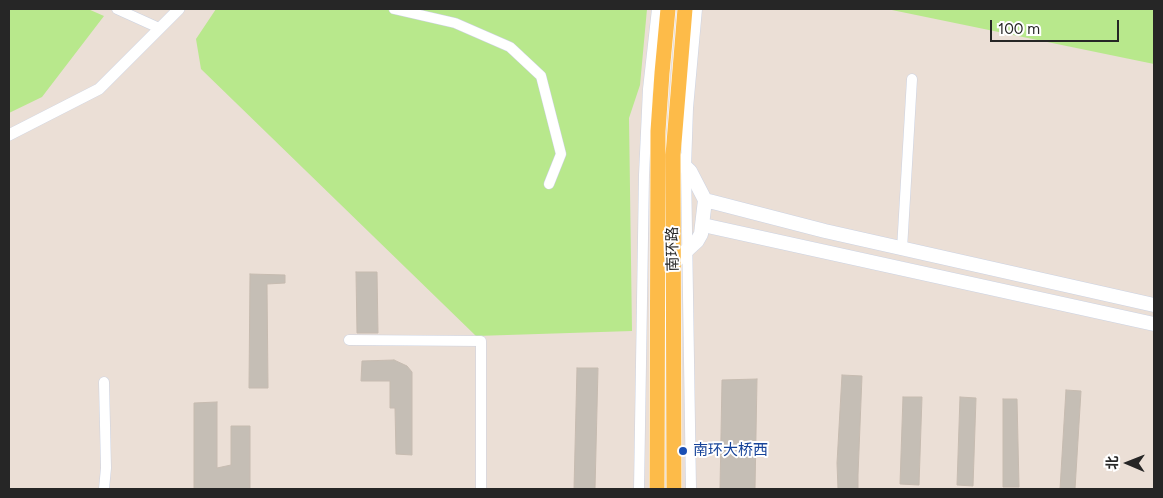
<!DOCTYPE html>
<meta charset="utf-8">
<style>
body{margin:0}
#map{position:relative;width:1163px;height:498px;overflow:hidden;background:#ebdfd6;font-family:Figtree,"Noto Sans SC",sans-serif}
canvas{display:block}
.frame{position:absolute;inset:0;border:10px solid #262626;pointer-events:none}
.north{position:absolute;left:1103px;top:438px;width:50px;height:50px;-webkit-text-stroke:4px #fff;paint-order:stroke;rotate:271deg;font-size:14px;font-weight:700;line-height:20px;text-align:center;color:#262626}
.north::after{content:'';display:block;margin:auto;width:18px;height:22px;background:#262626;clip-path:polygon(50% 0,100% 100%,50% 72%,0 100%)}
.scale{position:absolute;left:990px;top:20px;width:129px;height:22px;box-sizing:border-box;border:2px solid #262626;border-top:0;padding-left:6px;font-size:15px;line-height:18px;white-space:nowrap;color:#262626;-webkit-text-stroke:4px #fff;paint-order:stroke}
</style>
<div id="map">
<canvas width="1163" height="498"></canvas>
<div class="frame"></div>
<div class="north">北</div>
<div class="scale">100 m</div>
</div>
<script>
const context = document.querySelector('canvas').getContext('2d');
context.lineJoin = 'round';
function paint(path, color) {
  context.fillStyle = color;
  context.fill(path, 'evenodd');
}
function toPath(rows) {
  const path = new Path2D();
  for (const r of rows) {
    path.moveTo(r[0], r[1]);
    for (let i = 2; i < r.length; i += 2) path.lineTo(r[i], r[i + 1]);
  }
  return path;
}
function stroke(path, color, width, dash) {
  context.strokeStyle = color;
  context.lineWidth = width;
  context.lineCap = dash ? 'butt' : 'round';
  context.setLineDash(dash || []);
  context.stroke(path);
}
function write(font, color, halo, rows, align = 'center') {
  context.font = font + ' Figtree,"Noto Sans SC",sans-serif';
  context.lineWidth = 4;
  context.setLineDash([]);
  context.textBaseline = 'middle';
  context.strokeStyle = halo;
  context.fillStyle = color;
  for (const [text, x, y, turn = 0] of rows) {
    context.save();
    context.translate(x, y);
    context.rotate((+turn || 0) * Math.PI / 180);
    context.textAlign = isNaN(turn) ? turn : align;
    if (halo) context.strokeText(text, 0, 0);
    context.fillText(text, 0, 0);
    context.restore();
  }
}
paint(toPath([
 [9,9,88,9,104,16,42,97,9,113],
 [216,9,647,9,640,85,629,118,632,331,476,336,201,69,196,39],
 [887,9,1154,9,1154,64]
]), '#b8e88c');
const building = toPath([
 [356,272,377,272,378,333,357,333,356,272],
 [250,274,285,275,285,283,267,284,268,388,249,388,250,274],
 [394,360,407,366,412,372,412,455,396,454,395,408,390,408,390,381,361,381,362,361,394,360],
 [577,368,598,368,595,489,574,489,577,368],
 [842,375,862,376,858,475,858,489,838,489,837,463,842,375],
 [757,379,755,489,720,489,722,380,757,379],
 [1066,390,1081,391,1075,489,1060,489,1066,390],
 [903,397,922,397,919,485,900,484,903,397],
 [960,397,976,398,973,486,957,485,960,397],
 [1003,399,1017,399,1019,487,1003,487,1003,399],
 [217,402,217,468,231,465,231,426,250,426,250,489,194,489,194,403,217,402]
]);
paint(building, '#c5beb5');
stroke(building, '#c6bbb0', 1);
const minor = toPath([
 [117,9,159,28],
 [394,9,455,23,510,47,541,76,561,154,549,184],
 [902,249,912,79],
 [349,340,481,341,481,489],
 [104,382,106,468,104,489],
 [639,489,644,175,648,89,657,9],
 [691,489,686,167,688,108,697,9]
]);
const tertiary = toPath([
 [9,135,99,89,179,9]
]);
const secondary = toPath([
 [673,155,690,171,705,200,701,234,697,241,673,263],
 [705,200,825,231,1154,305],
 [703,225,1154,324]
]);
const primary = toPath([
 [657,489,658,131,662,73,668,9],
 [674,489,673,155,685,9]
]);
stroke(minor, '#cbd2e2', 11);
stroke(tertiary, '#cbd2e2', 12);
stroke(secondary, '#cbd2e2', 15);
stroke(primary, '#fff', 16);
stroke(minor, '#fff', 10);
stroke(tertiary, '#fff', 11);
stroke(secondary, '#fff', 14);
stroke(primary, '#fdbb49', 15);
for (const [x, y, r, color] of [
 [683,451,5,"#1a4fb4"]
]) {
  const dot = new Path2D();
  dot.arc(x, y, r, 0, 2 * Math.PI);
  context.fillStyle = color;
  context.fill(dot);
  stroke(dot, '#fff', 2);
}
write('15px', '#262626', '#fff', [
 ["南环路",673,249,-91]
]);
write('15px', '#164399', '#fff', [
 ["南环大桥西",693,451]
], 'left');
</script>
